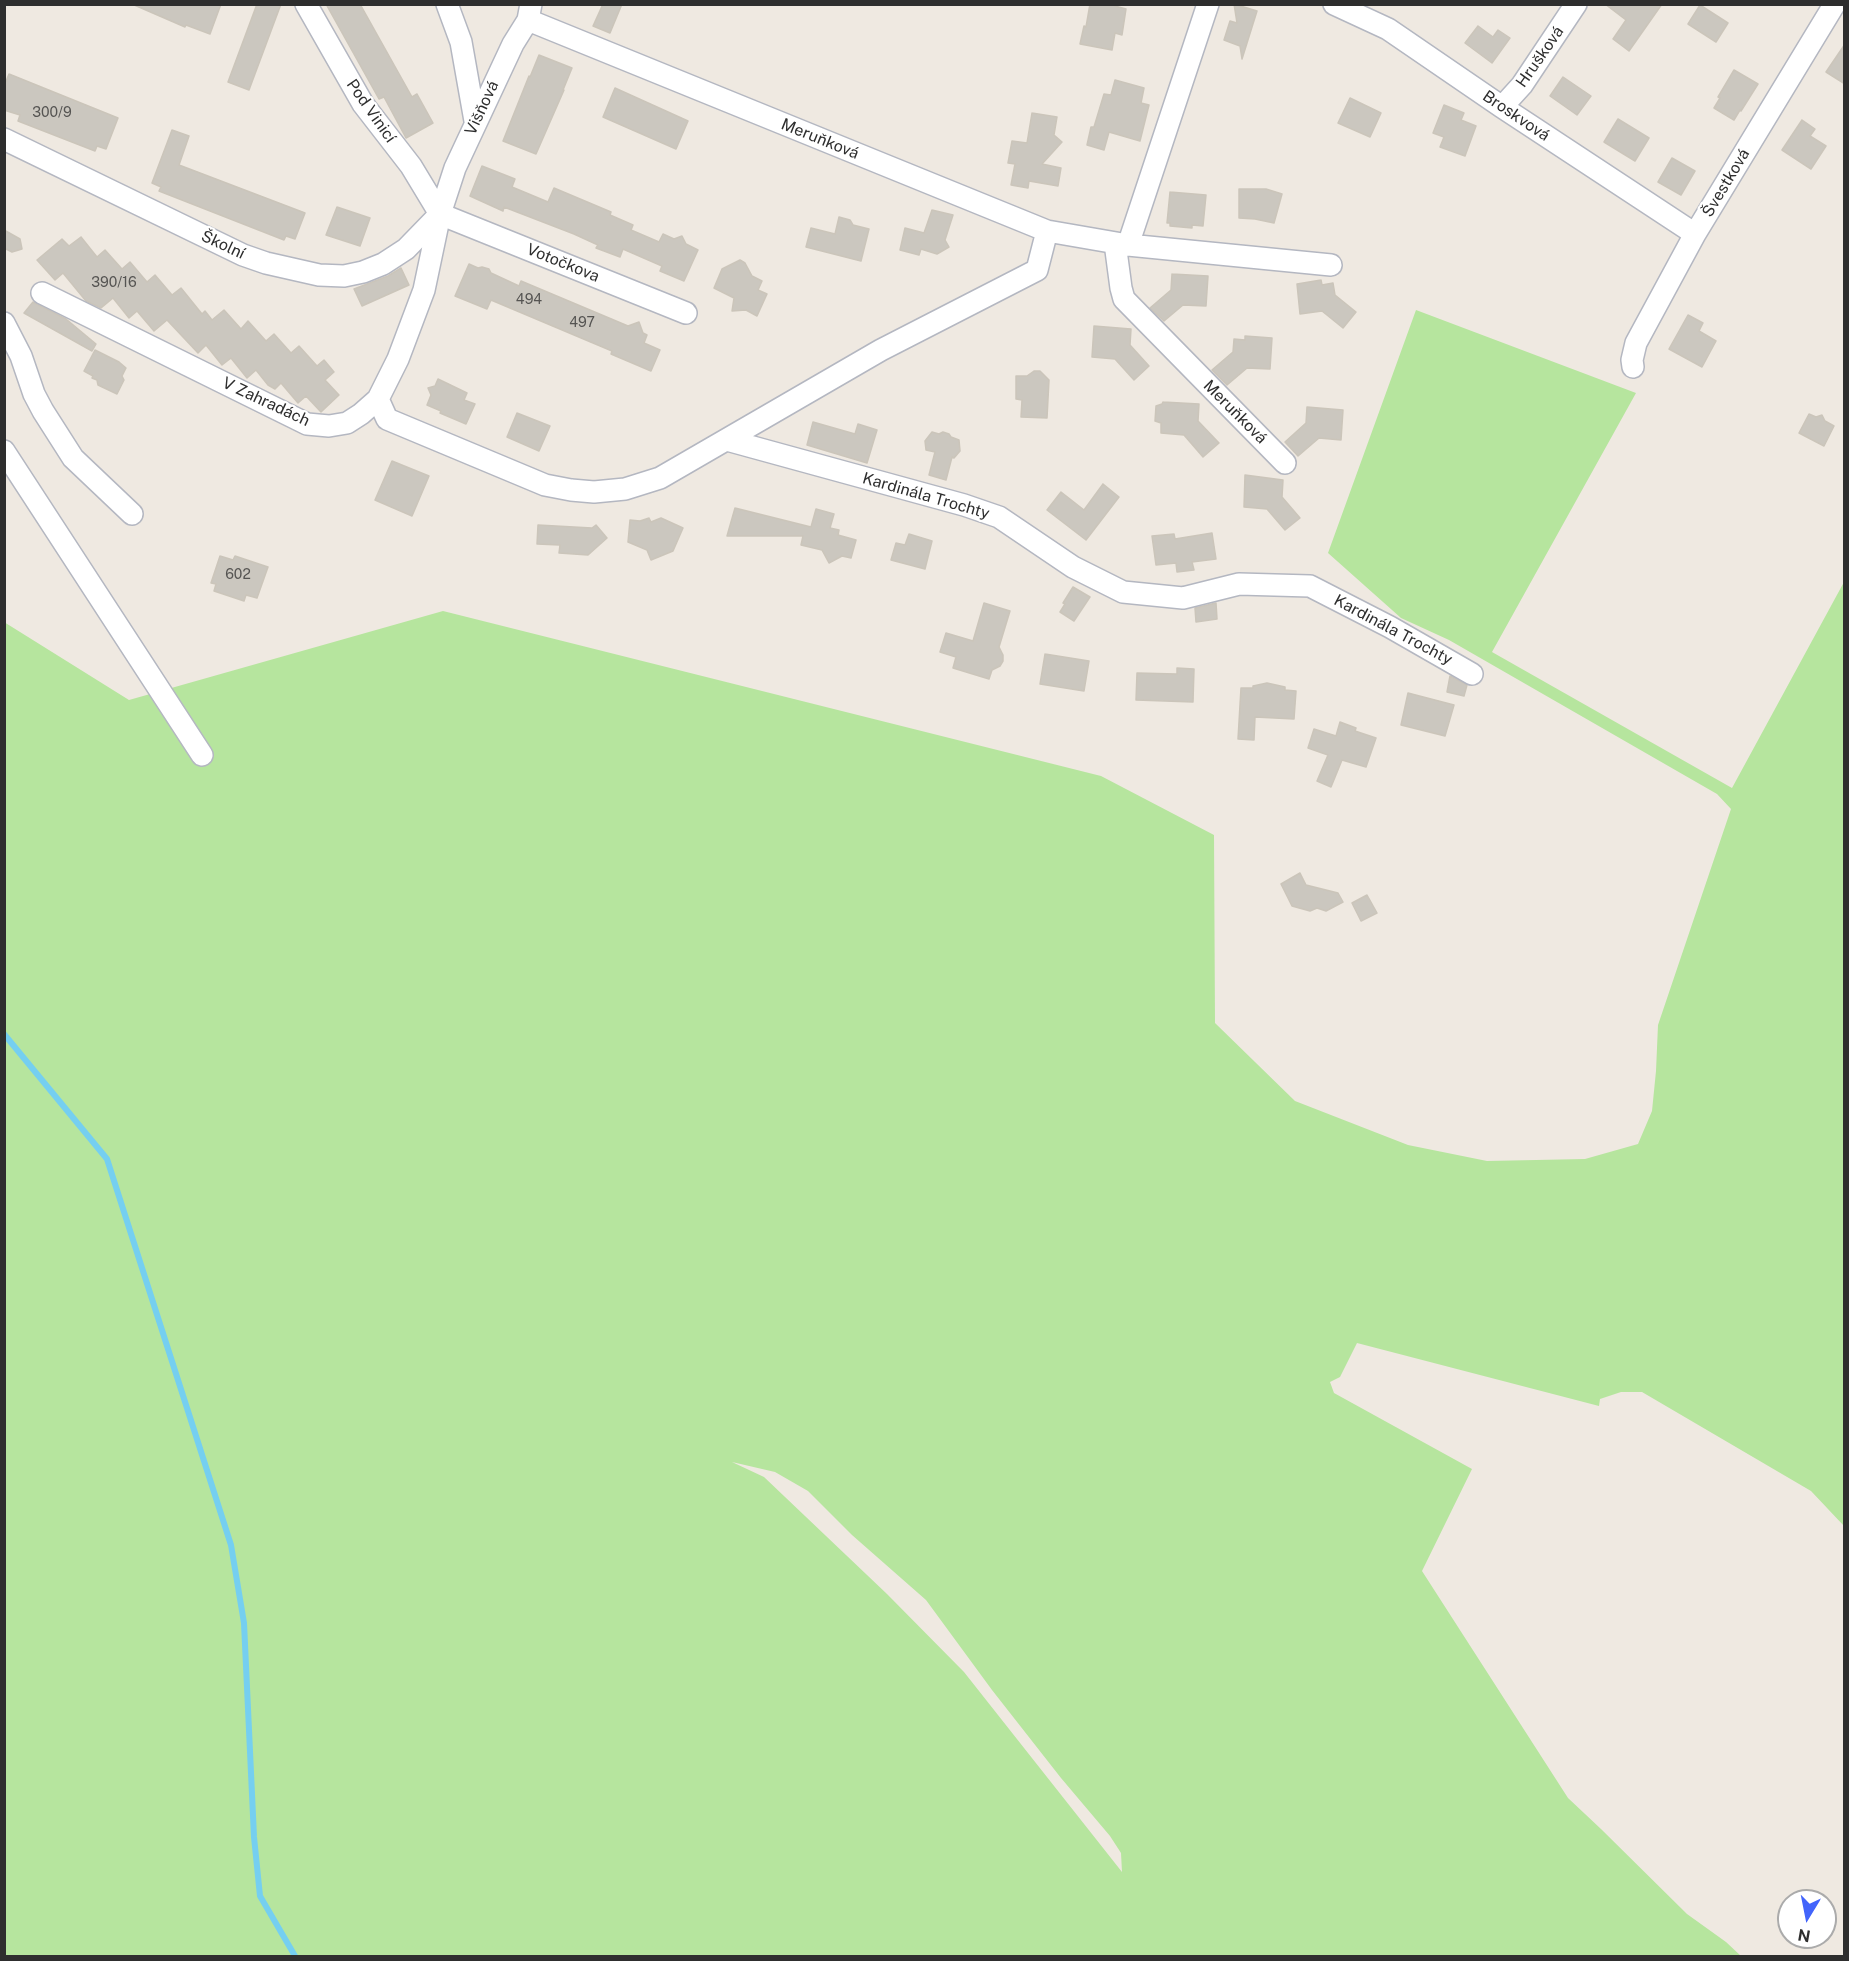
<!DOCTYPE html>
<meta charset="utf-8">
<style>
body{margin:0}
#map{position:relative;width:1849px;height:1961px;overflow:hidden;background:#efe9e1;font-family:"Public Sans",sans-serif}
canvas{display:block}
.frame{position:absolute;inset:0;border:6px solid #2e2e2e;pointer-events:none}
.north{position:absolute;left:1777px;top:1889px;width:60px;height:60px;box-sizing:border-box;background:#fff;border:2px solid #ababab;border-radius:50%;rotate:190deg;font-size:16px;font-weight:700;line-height:24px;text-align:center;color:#2e2e2e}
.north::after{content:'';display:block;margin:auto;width:21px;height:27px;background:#4264fb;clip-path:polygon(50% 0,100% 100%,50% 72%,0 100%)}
</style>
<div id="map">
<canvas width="1849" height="1961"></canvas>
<div class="frame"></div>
<div class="north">N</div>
</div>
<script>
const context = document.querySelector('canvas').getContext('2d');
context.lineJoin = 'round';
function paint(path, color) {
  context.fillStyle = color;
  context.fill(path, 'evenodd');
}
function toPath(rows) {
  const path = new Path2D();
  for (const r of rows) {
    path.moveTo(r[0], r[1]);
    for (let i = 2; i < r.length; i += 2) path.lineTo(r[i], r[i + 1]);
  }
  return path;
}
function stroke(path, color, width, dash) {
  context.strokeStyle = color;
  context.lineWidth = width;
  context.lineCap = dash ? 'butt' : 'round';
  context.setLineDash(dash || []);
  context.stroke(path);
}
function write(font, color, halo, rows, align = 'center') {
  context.font = font + ' "Public Sans",sans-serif';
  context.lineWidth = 4.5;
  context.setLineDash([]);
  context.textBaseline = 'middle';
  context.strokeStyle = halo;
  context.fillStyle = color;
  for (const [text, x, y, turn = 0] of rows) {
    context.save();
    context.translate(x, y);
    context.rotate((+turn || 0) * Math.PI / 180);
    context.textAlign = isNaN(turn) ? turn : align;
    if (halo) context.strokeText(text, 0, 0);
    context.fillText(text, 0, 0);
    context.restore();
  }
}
paint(toPath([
 [1416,310,1636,393,1492,652,1732,788,1844,582,1844,1526,1811,1491,1642,1392,1621,1392,1600,1399,1599,1406,1357,1343,1340,1377,1330,1382,1334,1393,1472,1469,1422,1571,1568,1798,1601,1829,1687,1914,1726,1942,1741,1956,5,1956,4,622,129,700,443,611,1101,776,1214,835,1215,1023,1295,1101,1408,1145,1487,1161,1585,1159,1638,1144,1652,1111,1656,1071,1658,1025,1731,809,1717,794,1449,640,1401,618,1328,553],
 [732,1462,775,1472,808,1491,852,1535,926,1600,992,1690,1061,1778,1110,1836,1121,1853,1122,1872,964,1672,887,1594,764,1477]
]), '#b6e59e');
stroke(toPath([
 [4,1034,107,1159,231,1545,244,1623,254,1837,260,1896,295,1956]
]), '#75cff0', 6);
const building = toPath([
 [132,4,221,4,210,34,186,25,185,27,132,4],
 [257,4,281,4,249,90,228,82,257,4],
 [326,4,360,4,412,97,417,94,433,123,406,138,384,97,379,99,326,4],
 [603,4,622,4,610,33,593,26,603,4],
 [1090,4,1115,4,1115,6,1126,9,1122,35,1115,33,1112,50,1080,44,1084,26,1086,27,1090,4],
 [1234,4,1257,11,1242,59,1240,46,1224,40,1230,21,1237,23,1234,4],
 [1605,4,1662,4,1629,51,1613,39,1626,20,1605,4],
 [1700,5,1728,23,1716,42,1688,24,1700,5],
 [1478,26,1493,37,1498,30,1510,38,1492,63,1465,43,1478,26],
 [1845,44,1845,84,1826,72,1845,44],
 [539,55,572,68,563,90,564,90,536,154,503,141,529,76,530,77,539,55],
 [1734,70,1758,84,1741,111,1740,110,1734,120,1714,108,1720,98,1718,97,1734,70],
 [9,74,118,118,106,149,97,146,95,151,18,121,20,115,4,110,4,86,9,74],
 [1563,77,1591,96,1577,115,1550,96,1563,77],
 [1115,80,1144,88,1141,103,1149,105,1140,141,1109,132,1104,150,1087,145,1091,127,1094,127,1104,94,1111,95,1115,80],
 [615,88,688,121,676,149,603,117,615,88],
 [1350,98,1381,113,1370,137,1338,123,1350,98],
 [1444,105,1464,113,1461,120,1476,126,1465,156,1440,147,1444,137,1433,133,1444,105],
 [1032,113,1057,117,1054,135,1062,142,1042,164,1061,168,1058,186,1029,181,1028,188,1011,185,1015,164,1008,163,1012,141,1027,143,1032,113],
 [1618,119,1649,138,1635,161,1604,142,1618,119],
 [1802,120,1815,129,1810,136,1826,146,1811,169,1782,150,1802,120],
 [172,130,189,136,179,165,305,213,295,239,286,236,284,240,159,191,161,187,152,183,172,130],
 [1672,158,1695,171,1681,195,1658,182,1672,158],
 [482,166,515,179,512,187,548,202,554,188,611,212,610,215,633,225,631,230,659,242,663,234,674,239,682,236,686,244,698,250,684,281,660,271,662,266,623,249,620,257,596,248,598,245,574,234,504,207,503,211,470,196,482,166],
 [1239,189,1266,189,1282,194,1274,223,1255,219,1239,218,1239,189],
 [1170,192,1206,195,1203,226,1192,225,1192,228,1170,226,1170,223,1167,223,1170,192],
 [337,207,370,218,360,246,326,235,337,207],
 [932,210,953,215,945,240,949,247,937,254,921,249,919,255,900,250,905,228,924,233,932,210],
 [839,217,850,220,853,225,869,229,861,261,806,247,811,228,835,234,839,217],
 [4,230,20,239,22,249,12,252,4,248,4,230],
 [81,237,97,257,105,250,122,269,130,262,147,282,155,275,172,295,181,288,202,314,205,311,212,320,224,310,241,329,248,321,266,341,274,334,291,353,299,346,317,366,324,360,334,372,325,380,339,395,321,412,306,396,298,403,281,383,275,389,268,385,256,370,247,378,231,358,222,365,206,345,198,353,167,320,154,331,137,311,129,318,113,298,101,308,86,301,63,273,55,280,37,260,62,239,69,246,81,237],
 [740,260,745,263,752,276,762,281,758,290,767,294,757,316,746,310,732,311,734,298,714,288,722,269,740,260],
 [469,264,478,268,482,267,489,269,491,273,519,286,521,281,628,326,639,322,643,333,647,335,644,343,660,350,651,371,611,354,612,351,491,300,487,309,455,296,469,264],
 [401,268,409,285,362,306,354,289,388,276,401,268],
 [1172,274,1208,276,1206,306,1183,305,1164,321,1150,308,1171,290,1172,274],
 [1321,280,1322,285,1333,283,1335,295,1356,312,1343,328,1322,311,1300,314,1297,284,1321,280],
 [33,302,66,319,96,344,92,351,24,313,33,302],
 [1688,315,1703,323,1699,331,1716,341,1702,367,1669,349,1688,315],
 [1094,326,1131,329,1130,345,1149,366,1134,380,1115,359,1092,357,1094,326],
 [1245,336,1272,338,1270,369,1247,368,1227,385,1212,370,1233,352,1234,339,1245,340,1245,336],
 [95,350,119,362,126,368,122,376,124,380,117,394,98,385,97,380,92,378,93,376,84,371,95,350],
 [1034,371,1040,371,1049,380,1047,418,1021,417,1022,400,1016,399,1016,376,1027,376,1034,371],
 [438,379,467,393,464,400,475,404,466,424,440,413,441,411,427,405,431,395,428,388,435,386,438,379],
 [1163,402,1199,404,1198,421,1219,443,1203,457,1184,435,1161,433,1161,423,1155,421,1156,406,1162,404,1163,402],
 [1307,407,1343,410,1341,440,1319,438,1298,456,1285,442,1306,423,1307,407],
 [517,413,550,426,539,451,507,437,517,413],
 [1809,414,1816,417,1822,415,1825,421,1834,426,1824,446,1799,433,1809,414],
 [813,422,855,434,858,424,877,430,867,463,807,445,813,422],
 [932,432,939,434,943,432,949,434,951,437,959,440,960,451,954,458,952,457,946,480,929,475,935,452,926,450,925,441,932,432],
 [392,461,429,476,412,516,375,500,392,461],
 [1245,475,1283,480,1282,497,1300,518,1285,530,1267,509,1244,507,1245,475],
 [1103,484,1119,497,1086,540,1047,510,1061,492,1084,510,1103,484],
 [735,508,811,527,816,509,834,514,830,528,839,530,838,535,856,540,851,558,842,556,829,563,822,550,801,545,803,536,727,536,735,508],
 [649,518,651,522,661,518,683,528,673,551,651,560,647,550,628,542,630,520,640,521,649,518],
 [538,525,592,528,596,525,607,538,588,555,559,553,560,545,537,544,538,525],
 [1212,533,1216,559,1192,562,1194,570,1177,572,1176,563,1156,565,1152,536,1174,534,1175,539,1212,533],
 [909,534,932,541,925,569,891,560,896,543,905,545,909,534],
 [220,556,233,560,235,556,268,567,257,598,246,595,244,601,214,591,216,584,211,583,220,556],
 [1073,587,1090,597,1074,621,1060,612,1065,604,1063,603,1073,587],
 [984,603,1010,611,999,647,1003,655,1003,661,1000,666,992,670,989,679,953,668,956,657,940,652,946,633,973,641,984,603],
 [1216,603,1217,619,1196,622,1195,608,1216,603],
 [1045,654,1089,661,1084,691,1040,684,1045,654],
 [1177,668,1194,669,1193,702,1136,700,1137,673,1177,674,1177,668],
 [1450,676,1467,685,1464,696,1447,692,1450,676],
 [1267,683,1285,687,1285,690,1296,691,1294,719,1255,717,1254,740,1238,739,1241,688,1253,688,1253,686,1267,683],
 [1408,693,1454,705,1445,736,1401,725,1408,693],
 [1340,722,1356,728,1355,731,1376,738,1366,767,1342,760,1331,787,1317,781,1328,755,1308,748,1314,729,1336,736,1340,722],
 [1300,873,1306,885,1338,893,1343,902,1326,911,1317,908,1310,911,1292,906,1281,884,1300,873],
 [1367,895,1377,913,1361,921,1352,903,1367,895]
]);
paint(building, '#cbc7bf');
stroke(building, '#cbc5ba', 1.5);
const minor = toPath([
 [306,4,363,104,411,166,440,214],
 [447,4,461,42,475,121],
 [1334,4,1388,29,1502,107,1695,234],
 [528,20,1047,231,1128,245,1331,265],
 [1502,107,1522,85,1576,4],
 [4,139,243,255,266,263,319,275,344,276,363,272,383,264,406,249,440,214],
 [440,214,686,313],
 [1115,243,1121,288,1124,299,1285,463],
 [1128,245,1208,4],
 [42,293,307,424,329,426,347,423,361,414,378,399,398,359,424,290,440,214,455,168,513,44,528,20,531,4],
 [4,323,21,356,34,394,43,411,73,458,132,514],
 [1633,367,1632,360,1636,343,1695,234,1834,5],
 [378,399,387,419,545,485,571,490,594,492,625,489,660,478,881,350,1037,270,1047,231],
 [727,440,964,505,999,517,1073,567,1123,592,1183,598,1239,584,1310,586,1390,627,1472,674],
 [4,451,202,755]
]);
stroke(minor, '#b4b7c1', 24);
stroke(minor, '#fff', 21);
write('14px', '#555452', null, [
 ["300/9",52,113],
 ["390/16",114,283],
 ["494",529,300],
 ["497",582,323],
 ["602",238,575]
]);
write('16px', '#2e2e2e', '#fff', [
 ["Hrušková",1540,57,-55],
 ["Višňová",482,108,-65],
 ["Pod Vinicí",371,111,55],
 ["Broskvová",1516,116,34],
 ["Meruňková",820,139,22],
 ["Švestková",1726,183,-59],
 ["Školní",223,245,25],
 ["Votočkova",563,263,22],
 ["V Zahradách",266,402,25],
 ["Meruňková",1235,412,45],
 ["Kardinála Trochty",926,496,16],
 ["Kardinála Trochty",1393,630,28]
]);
</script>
